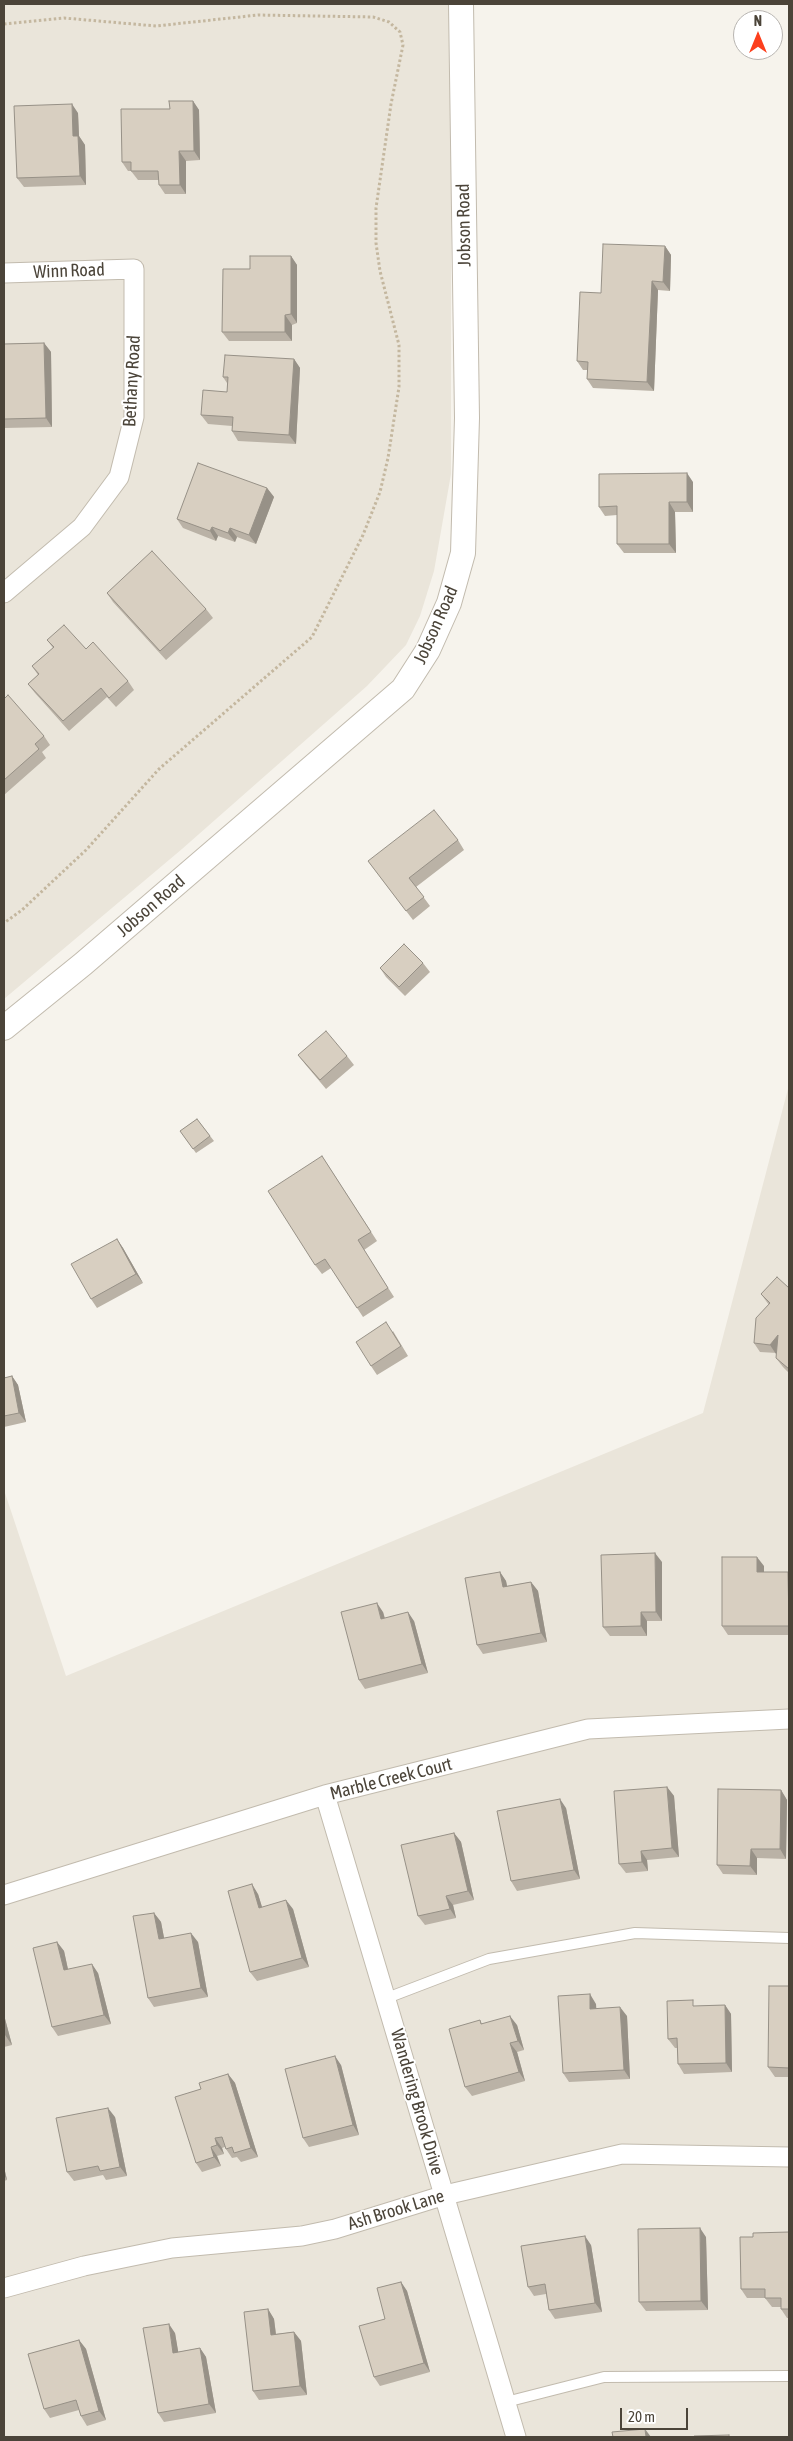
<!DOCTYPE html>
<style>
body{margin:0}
#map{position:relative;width:793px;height:2441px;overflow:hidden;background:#f6f3ec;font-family:"Asap Condensed",sans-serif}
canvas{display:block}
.frame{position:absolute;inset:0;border:5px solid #4b4439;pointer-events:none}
.north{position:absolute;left:733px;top:10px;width:50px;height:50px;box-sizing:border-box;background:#fff;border:1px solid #b7b4b0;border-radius:50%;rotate:0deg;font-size:14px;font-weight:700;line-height:20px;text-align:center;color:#4b4439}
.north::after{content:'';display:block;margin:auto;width:18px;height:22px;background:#fc3f1d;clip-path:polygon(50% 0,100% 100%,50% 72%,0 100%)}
.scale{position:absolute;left:620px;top:2408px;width:68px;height:22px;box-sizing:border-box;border:2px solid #4b4439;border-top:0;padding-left:6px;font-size:15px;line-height:18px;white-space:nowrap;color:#4b4439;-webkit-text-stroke:4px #fff;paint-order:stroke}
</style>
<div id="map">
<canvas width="793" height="2441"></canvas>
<div class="frame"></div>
<div class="north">N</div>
<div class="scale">20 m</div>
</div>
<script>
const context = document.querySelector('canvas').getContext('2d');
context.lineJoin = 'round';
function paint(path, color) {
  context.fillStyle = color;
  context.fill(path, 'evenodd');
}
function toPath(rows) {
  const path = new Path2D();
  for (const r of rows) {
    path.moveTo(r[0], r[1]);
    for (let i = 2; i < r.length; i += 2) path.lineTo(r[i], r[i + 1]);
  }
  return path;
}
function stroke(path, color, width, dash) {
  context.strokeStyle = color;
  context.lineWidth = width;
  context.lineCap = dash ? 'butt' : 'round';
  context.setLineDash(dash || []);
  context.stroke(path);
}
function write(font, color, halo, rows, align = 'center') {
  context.font = font + ' "Asap Condensed",sans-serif';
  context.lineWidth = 4;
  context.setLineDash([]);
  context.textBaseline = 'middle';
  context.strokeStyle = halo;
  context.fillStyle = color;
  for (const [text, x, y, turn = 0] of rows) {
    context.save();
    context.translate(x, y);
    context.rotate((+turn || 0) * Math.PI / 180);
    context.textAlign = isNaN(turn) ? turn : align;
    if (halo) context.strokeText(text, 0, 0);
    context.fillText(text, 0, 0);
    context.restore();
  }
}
paint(toPath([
 [4,4,451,4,451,474,434,571,420,616,406,645,367,686,182,849,4,999],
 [789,1085,789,2437,4,2437,4,1490,66,1676,703,1413]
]), '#eae5da');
const service = toPath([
 [387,1998,489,1959,635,1933,789,1938],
 [506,2402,604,2377,789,2376]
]);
const minor = toPath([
 [4,273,134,269,134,417,119,477,82,527,4,593],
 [325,1795,516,2437],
 [4,1895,325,1795,588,1729,789,1719],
 [4,2288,84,2266,172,2248,302,2236,335,2229,445,2195,622,2154,789,2157]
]);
const tertiary = toPath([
 [4,1028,83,964,403,689,428,650,449,603,463,553,467,418,461,4]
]);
stroke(service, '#c2bbae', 12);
stroke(minor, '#c2bbae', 21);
stroke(tertiary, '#c2bbae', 26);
stroke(toPath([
 [4,24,64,18,156,26,258,15,373,17,389,22,400,32,403,45,391,104,376,208,376,243,380,271,399,345,399,387,388,458,380,492,363,535,312,637,159,769,86,850,22,910,4,923]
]), '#c4b79f', 3, [2.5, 2.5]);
stroke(service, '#fff', 10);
stroke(minor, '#fff', 19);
stroke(tertiary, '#fff', 24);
paint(toPath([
 [193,101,199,110,200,160,186,161,186,194,165,194,159,185,159,180,138,180,131,171,128,171,122,162,170,109],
 [78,113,79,136,85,145,86,185,24,187,17,178],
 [665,246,671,255,670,291,658,290,654,391,593,388,587,379,587,370,583,370,577,361,601,293],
 [291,256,297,265,297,323,292,325,292,341,229,341,222,332,250,269],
 [44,343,51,352,52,427,4,428,4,344],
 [294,359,300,368,296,444,238,441,232,431,232,426,208,424,201,415,227,392,227,383,223,377],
 [693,482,693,512,675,512,676,553,624,553,617,544,617,515,605,516,599,507],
 [267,488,274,497,256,544,237,537,235,542,218,536,216,541,183,528,177,519],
 [107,593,206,609,213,618,166,660,113,602],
 [47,640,86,649,128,681,134,690,116,707,107,697,69,731,35,693,28,684,38,675,32,666,53,648],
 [4,699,44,736,50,745,42,752,46,758,4,795],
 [458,840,464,850,416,887,430,906,413,920,368,861],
 [423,963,430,972,405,996,386,977,380,968],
 [298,1055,347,1056,354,1065,326,1089,305,1064],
 [197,1119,214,1141,196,1153,180,1131],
 [322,1156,377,1241,364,1250,394,1297,363,1317,331,1268,322,1274,315,1265],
 [117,1239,123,1248,143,1283,97,1308,91,1299],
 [789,1288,789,1373,783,1367,776,1358,777,1353,760,1352,754,1343,769,1305,761,1294],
 [393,1331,408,1356,377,1375,371,1366],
 [12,1376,18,1385,26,1422,4,1427,4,1378],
 [662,1562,662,1621,647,1621,647,1636,610,1636,603,1627],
 [764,1566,764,1572,789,1574,789,1635,728,1635,722,1626],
 [500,1572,506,1581,507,1586,531,1582,538,1591,547,1642,483,1654,477,1645],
 [383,1612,385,1618,414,1621,428,1673,365,1689,359,1680],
 [667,1787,674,1796,679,1857,647,1860,648,1871,626,1873,619,1864],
 [781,1790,787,1800,786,1859,757,1858,757,1875,723,1874,717,1865],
 [566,1808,580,1879,517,1891,511,1881],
 [454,1833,461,1842,474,1900,453,1905,456,1918,425,1925,418,1916],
 [258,1894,262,1907,293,1909,309,1967,257,1981,250,1972],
 [154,1913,161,1922,164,1938,198,1942,208,1997,154,2007,148,1998],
 [57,1942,64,1951,68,1969,98,1973,111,2024,58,2036,52,2027],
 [789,1986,789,2077,775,2077,768,2067],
 [596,2004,596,2009,627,2016,630,2079,569,2082,563,2073],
 [725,2005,731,2014,732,2072,684,2074,678,2064,677,2048,675,2048,668,2039,697,2006],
 [4,2015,12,2045,4,2047],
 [480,2020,482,2024,517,2025,524,2050,517,2052,525,2081,472,2096,465,2087],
 [341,2065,359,2135,309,2147,303,2138],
 [228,2074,235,2083,258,2157,241,2162,237,2157,232,2158,226,2149,225,2147,222,2148,224,2154,217,2156,221,2166,202,2172,196,2163,201,2089],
 [115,2117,127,2176,106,2180,103,2175,74,2181,67,2172],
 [4,2167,7,2180,4,2181],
 [789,2232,789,2318,787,2318,781,2309,781,2307,772,2307,765,2298,747,2298,741,2289,753,2237],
 [706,2237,708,2310,646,2311,639,2302],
 [591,2245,602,2312,555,2319,549,2310,546,2294,534,2296,528,2287],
 [401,2282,407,2291,430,2372,380,2386,374,2377,385,2319],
 [268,2309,274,2319,276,2334,294,2332,301,2341,307,2395,259,2400,253,2391],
 [175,2333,178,2352,200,2348,206,2357,216,2413,164,2422,158,2413],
 [79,2340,86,2349,106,2420,87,2426,81,2416,79,2410,50,2418,44,2409]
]), '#bab2a6');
paint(toPath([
 [193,101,199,110,200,160,194,151],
 [72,104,78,113,79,136,85,145,86,185,80,176,73,136],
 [179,151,186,161,186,194,180,185],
 [665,246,671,255,670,291,663,282],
 [291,256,297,265,297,323,291,314],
 [652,281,658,290,654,391,647,382],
 [285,315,292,325,292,341,285,332],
 [44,343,51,352,52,427,46,418],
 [294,359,300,368,296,444,289,435],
 [687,473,693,482,693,512,687,502],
 [267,488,274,497,256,544,249,535],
 [669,502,675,512,676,553,669,544],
 [212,527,218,536,216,541,210,531],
 [230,528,237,537,235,542,228,533],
 [117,1239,123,1248,143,1283,136,1274],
 [778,1335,784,1344,776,1354,770,1345],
 [12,1376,18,1385,26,1422,19,1413],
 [655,1553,662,1562,662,1621,656,1612],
 [757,1557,764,1566,764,1581,757,1572],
 [500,1572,506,1581,509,1596,503,1587],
 [788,1572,789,1574,789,1627,789,1626],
 [531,1582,538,1591,547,1642,541,1633],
 [377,1603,383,1612,387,1628,381,1619],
 [408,1612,414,1621,428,1673,422,1664],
 [641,1612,647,1621,647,1636,641,1626],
 [667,1787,674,1796,679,1857,672,1848],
 [781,1790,787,1800,786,1859,780,1849],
 [560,1799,566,1808,580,1879,574,1870],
 [454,1833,461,1842,474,1900,468,1891],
 [751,1849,757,1858,757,1875,750,1866],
 [641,1851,647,1860,648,1871,642,1862],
 [252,1884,258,1894,265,1917,259,1908],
 [446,1896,453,1905,456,1918,450,1909],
 [286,1900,293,1909,309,1967,302,1958],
 [154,1913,161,1922,166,1948,159,1939],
 [191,1933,198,1942,208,1997,201,1988],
 [57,1942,64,1951,70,1979,64,1970],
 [92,1964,98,1973,111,2024,104,2015],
 [590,1994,596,2004,597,2018,590,2009],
 [725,2005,731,2014,732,2072,726,2063],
 [620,2007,627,2016,630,2079,624,2070],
 [4,2015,12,2045,5,2035,4,2030],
 [510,2016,517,2025,524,2050,518,2041],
 [510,2043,517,2052,525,2081,519,2072],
 [335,2056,341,2065,359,2135,353,2125],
 [228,2074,235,2083,258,2157,251,2148],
 [108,2108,115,2117,127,2176,120,2167],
 [215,2138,222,2148,224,2154,217,2145],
 [211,2147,217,2156,221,2166,214,2157],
 [4,2167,7,2180,4,2175],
 [700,2228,706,2237,708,2310,701,2301],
 [585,2236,591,2245,602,2312,595,2303],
 [401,2282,407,2291,430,2372,424,2363],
 [268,2309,274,2319,277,2344,271,2335],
 [169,2324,175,2333,180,2362,173,2353],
 [294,2332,301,2341,307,2395,300,2386],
 [79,2340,86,2349,106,2420,99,2411],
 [200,2348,206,2357,216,2413,209,2404],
 [645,2429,651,2437,646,2437]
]), '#979187');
const building = toPath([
 [169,101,193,101,194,151,179,151,180,185,159,185,158,171,131,171,131,162,122,162,121,109,170,109,169,101],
 [72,104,73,136,78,136,80,176,17,178,14,106,72,104],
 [603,244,665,246,663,282,652,281,647,382,587,379,588,362,577,361,580,292,601,293,603,244],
 [250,256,291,256,291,314,285,315,285,332,222,332,223,269,250,269,250,256],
 [44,343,46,418,4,419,4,344,44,343],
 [225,355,294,359,289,435,232,431,233,417,201,415,203,390,227,392,228,377,223,377,225,355],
 [198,463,267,488,249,535,230,528,228,533,212,527,210,531,177,519,198,463],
 [687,473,687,502,669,502,669,544,617,544,617,506,599,507,599,474,687,473],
 [152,551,206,609,160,651,107,593,152,551],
 [64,625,86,649,93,642,128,681,109,698,101,688,63,721,28,684,39,674,32,666,54,647,47,640,64,625],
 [8,695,44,736,35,744,39,749,4,780,4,699,8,695],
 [434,810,458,840,409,878,424,897,406,911,368,861,434,810],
 [404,944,423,963,399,987,380,968,404,944],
 [326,1031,347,1056,320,1080,298,1055,326,1031],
 [197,1119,210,1136,193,1149,180,1131,197,1119],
 [322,1156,371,1232,358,1240,388,1288,357,1308,325,1259,315,1265,268,1191,322,1156],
 [117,1239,136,1274,91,1299,71,1264,117,1239],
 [777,1277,789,1288,789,1369,776,1358,778,1335,770,1345,754,1343,756,1318,770,1303,761,1294,777,1277],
 [386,1322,401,1346,371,1366,356,1342,386,1322],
 [12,1376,19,1413,4,1416,4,1378,12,1376],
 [655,1553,656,1612,641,1612,641,1626,603,1627,601,1555,655,1553],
 [722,1557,757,1557,757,1572,788,1572,789,1626,722,1626,722,1557],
 [500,1572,503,1587,531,1582,541,1633,477,1645,465,1578,500,1572],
 [377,1603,381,1619,408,1612,422,1664,359,1680,341,1612,377,1603],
 [667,1787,672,1848,641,1851,642,1862,619,1864,614,1791,667,1787],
 [718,1789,781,1790,780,1849,751,1849,750,1866,717,1865,718,1789],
 [560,1799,574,1870,511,1881,497,1811,560,1799],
 [454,1833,468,1891,446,1896,450,1909,418,1916,401,1845,454,1833],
 [252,1884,259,1908,286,1900,302,1958,250,1972,228,1891,252,1884],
 [154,1913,159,1939,191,1933,201,1988,148,1998,133,1916,154,1913],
 [57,1942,64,1970,92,1964,104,2015,52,2027,33,1948,57,1942],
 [769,1986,789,1986,789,2068,768,2067,769,1986],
 [590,1994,590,2009,620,2007,624,2070,563,2073,558,1996,590,1994],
 [693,2000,693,2006,725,2005,726,2063,678,2064,677,2038,668,2039,667,2001,693,2000],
 [510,2016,518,2041,510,2043,519,2072,465,2087,449,2029,480,2020,481,2024,510,2016],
 [335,2056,353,2125,303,2138,285,2069,335,2056],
 [228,2074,251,2148,234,2153,232,2147,226,2149,222,2137,215,2138,217,2145,211,2147,214,2157,196,2163,175,2097,201,2089,199,2083,228,2074],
 [108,2108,120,2167,100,2171,98,2166,67,2172,56,2118,108,2108],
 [700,2228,701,2301,639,2302,638,2229,700,2228],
 [789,2232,789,2309,781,2309,781,2298,765,2298,765,2289,741,2289,740,2237,753,2237,753,2233,789,2232],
 [585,2236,595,2303,549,2310,545,2284,528,2287,521,2246,585,2236],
 [401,2282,424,2363,374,2377,359,2326,385,2319,377,2288,401,2282],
 [268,2309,271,2335,294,2332,300,2386,253,2391,244,2312,268,2309],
 [169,2324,173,2353,200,2348,209,2404,158,2413,143,2328,169,2324],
 [79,2340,99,2411,81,2416,76,2400,44,2409,28,2354,79,2340],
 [645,2429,646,2437,613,2437,612,2432,645,2429],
 [729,2435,729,2437,694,2437,694,2436,729,2435]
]);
paint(building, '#d8cfc1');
stroke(building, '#979187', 1);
write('18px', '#4b4439', '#fff', [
 ["Jobson Road",464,225,-91],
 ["Winn Road",69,271,-2],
 ["Bethany Road",132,381,-87],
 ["Jobson Road",436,625,-66],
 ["Jobson Road",151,906,-41],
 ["Marble Creek Court",391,1779,-14],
 ["Wandering Brook Drive",417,2102,74],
 ["Ash Brook Lane",396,2210,-17]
]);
</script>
